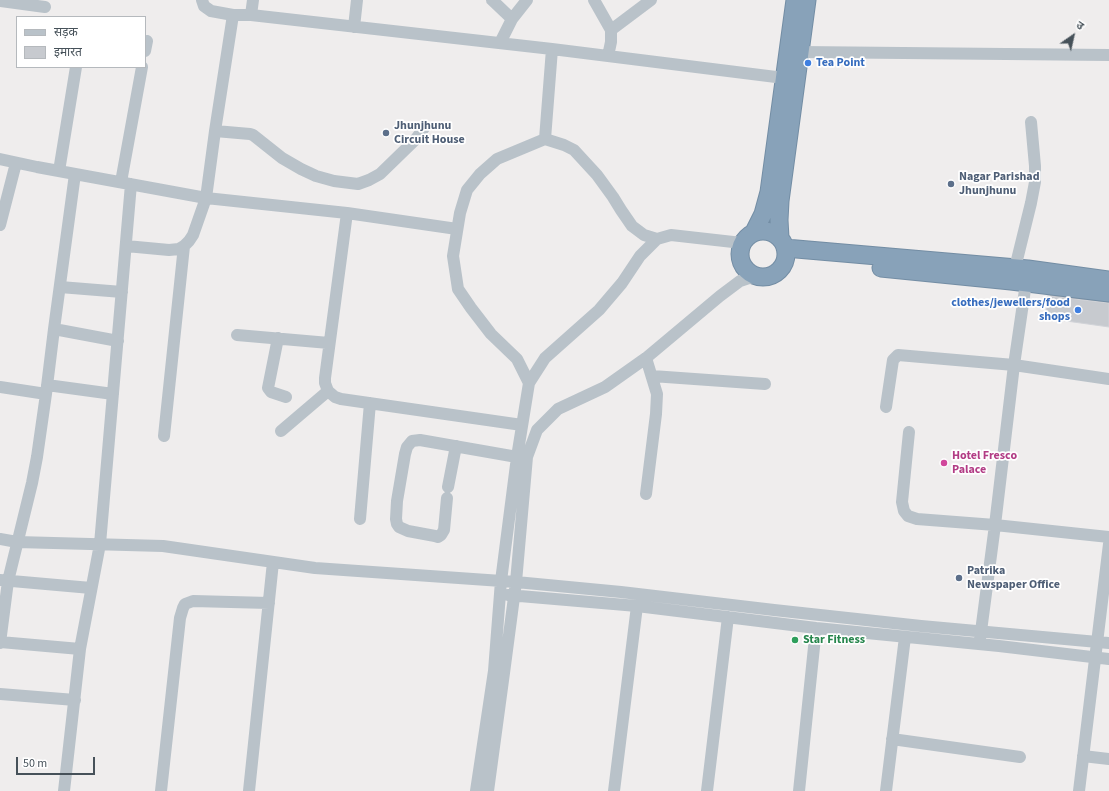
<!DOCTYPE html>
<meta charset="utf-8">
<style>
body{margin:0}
#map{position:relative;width:1109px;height:791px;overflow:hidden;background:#efeded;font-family:"Source Sans 3","Noto Sans Devanagari",sans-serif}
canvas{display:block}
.legend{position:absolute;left:16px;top:16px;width:130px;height:52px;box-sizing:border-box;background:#fff;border:1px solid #b5b9bd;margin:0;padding:5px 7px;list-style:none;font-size:12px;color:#465159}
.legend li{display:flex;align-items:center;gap:8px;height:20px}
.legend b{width:20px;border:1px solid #b5b9bd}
.north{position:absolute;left:1053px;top:16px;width:40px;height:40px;-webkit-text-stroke:3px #fff;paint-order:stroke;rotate:34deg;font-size:11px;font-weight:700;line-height:16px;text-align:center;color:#465159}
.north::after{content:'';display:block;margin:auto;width:14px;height:18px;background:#465159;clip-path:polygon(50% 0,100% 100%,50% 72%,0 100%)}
.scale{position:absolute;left:16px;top:757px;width:79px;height:18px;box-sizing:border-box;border:2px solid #465159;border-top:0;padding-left:5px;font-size:12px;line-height:14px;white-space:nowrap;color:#465159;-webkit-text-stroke:3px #fff;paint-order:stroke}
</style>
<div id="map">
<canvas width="1109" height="791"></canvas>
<ul class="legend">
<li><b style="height:5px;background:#b9c2c9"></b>सड़क</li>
<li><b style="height:11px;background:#c7cacf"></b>इमारत</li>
</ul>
<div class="north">उ</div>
<div class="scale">50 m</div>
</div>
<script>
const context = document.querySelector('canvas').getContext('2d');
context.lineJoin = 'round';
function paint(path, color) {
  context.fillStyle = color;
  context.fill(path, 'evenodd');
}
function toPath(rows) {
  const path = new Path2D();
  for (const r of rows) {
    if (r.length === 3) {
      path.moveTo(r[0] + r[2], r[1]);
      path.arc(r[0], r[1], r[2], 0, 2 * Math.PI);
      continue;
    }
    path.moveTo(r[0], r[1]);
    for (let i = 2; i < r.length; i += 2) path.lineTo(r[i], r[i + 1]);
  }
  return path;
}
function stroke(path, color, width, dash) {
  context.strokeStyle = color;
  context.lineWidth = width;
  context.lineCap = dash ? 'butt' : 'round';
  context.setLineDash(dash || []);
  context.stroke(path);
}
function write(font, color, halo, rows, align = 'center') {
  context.font = font + ' "Source Sans 3",sans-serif';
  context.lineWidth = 3.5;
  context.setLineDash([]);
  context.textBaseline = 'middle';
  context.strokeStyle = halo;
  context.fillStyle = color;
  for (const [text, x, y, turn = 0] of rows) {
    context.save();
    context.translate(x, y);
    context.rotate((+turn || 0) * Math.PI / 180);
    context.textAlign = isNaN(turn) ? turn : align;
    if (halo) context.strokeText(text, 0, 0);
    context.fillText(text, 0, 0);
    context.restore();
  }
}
paint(toPath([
 [1055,291,1109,297,1109,326,1046,317,1049,296]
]), '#0003');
const building = toPath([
 [1048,296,1109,303,1109,327,1045,318,1048,296]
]);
paint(building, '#c7cacf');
stroke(building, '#d1d3d8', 1);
const highway = toPath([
 [763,254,23],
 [754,232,763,214,769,192,795,0],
 [780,238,779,220,780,201,807,0],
 [785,248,1028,269,1109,280],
 [881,268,1011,281,1109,293]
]);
stroke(highway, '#738da4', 19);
stroke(toPath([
 [202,0,204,6,211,11,233,15,251,15,552,49,784,78],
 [492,0,512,19],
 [594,0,611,30,611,42,608,56],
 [0,1,45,7],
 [251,15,253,0],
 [354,27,357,0],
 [611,30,651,0],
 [500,43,512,19,527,0],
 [145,51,147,41],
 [800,52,1109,55],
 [215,131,250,134,253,135,282,158,301,169,316,176,334,181,358,184,369,180,380,174,415,140,424,128],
 [545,139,552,49],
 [0,159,37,167,206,198,347,213,457,229],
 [59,171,76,67],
 [121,182,142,67],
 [347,213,325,378,325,383,328,391,335,397,341,399,522,425],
 [0,225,16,163],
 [126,246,169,250,179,249,184,246,189,241,193,235,206,198,215,131,233,15],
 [1015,268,1031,203,1035,182,1035,166,1031,122],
 [60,287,122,292],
 [54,329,118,341],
 [237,335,329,343],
 [278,338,268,388,271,392,286,397],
 [652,376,765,384],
 [529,383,517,359,491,334,471,308,458,289,453,256,460,213,467,190,480,174,497,159,545,139,564,145,574,150,597,175,613,197,621,210,632,226,644,235,657,239],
 [47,385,113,394],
 [0,387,46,394],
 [886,407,893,360,898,355,1014,365,1109,379],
 [281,431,328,391],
 [909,432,902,502,904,511,908,516,917,519,995,525,1109,537],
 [164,436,184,246],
 [448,487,456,446],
 [646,494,656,414,657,394,646,358],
 [447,498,444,530,441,535,438,537,435,536,408,531,399,527,397,524,396,519,397,501,405,454,407,447,412,441,420,440,517,457],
 [360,519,370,403],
 [0,539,17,542,163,546,315,568,516,582,621,592,774,610,921,626,1109,643],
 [0,580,91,588],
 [508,595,637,606,816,628,999,646,1109,659],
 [980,639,995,525,1014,365,1027,276],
 [0,642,80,649],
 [0,643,8,581,32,483,37,457,46,394,54,329,75,174],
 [0,694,75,700],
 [892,739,1020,757],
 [1083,756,1109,759],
 [64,791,80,649,100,544,131,184],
 [161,791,180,618,183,608,185,604,193,601,269,603],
 [249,791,273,562],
 [476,791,494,671,501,581,517,457,529,383,545,358,599,310,622,283,640,256,657,239,671,235,742,243],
 [488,791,504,673,516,582,527,457,537,430,558,409,605,387,646,358,720,296,740,281,755,276],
 [614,791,637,606],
 [707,791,728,617],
 [799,791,816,628],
 [886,791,905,637],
 [1079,791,1109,544]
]), '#b9c2c9', 12);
stroke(highway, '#88a2b9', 17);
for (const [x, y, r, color] of [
 [808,63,4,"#3f7fe0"],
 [386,133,4,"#5c6f8a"],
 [951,184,4,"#5c6f8a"],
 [1078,310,4,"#3f7fe0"],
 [944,463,4,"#d1479c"],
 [959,578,4,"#5c6f8a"],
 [795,640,4,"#2e9e5b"]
]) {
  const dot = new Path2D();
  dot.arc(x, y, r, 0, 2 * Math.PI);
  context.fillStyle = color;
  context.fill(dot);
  stroke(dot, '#fff', 1.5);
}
write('bold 12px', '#366cbe', '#fff', [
 ["Tea Point",816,63],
 ["clothes/jewellers/food",1070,303,"right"],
 ["shops",1070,317,"right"]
], 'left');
write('bold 12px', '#4e5e75', '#fff', [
 ["Jhunjhunu",394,126],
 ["Circuit House",394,140],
 ["Nagar Parishad",959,177],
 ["Jhunjhunu",959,191],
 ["Patrika",967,571],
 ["Newspaper Office",967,585]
], 'left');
write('bold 12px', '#b23c85', '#fff', [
 ["Hotel Fresco",952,456],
 ["Palace",952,470]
], 'left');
write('bold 12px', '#27864d', '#fff', [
 ["Star Fitness",803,640]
], 'left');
</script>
